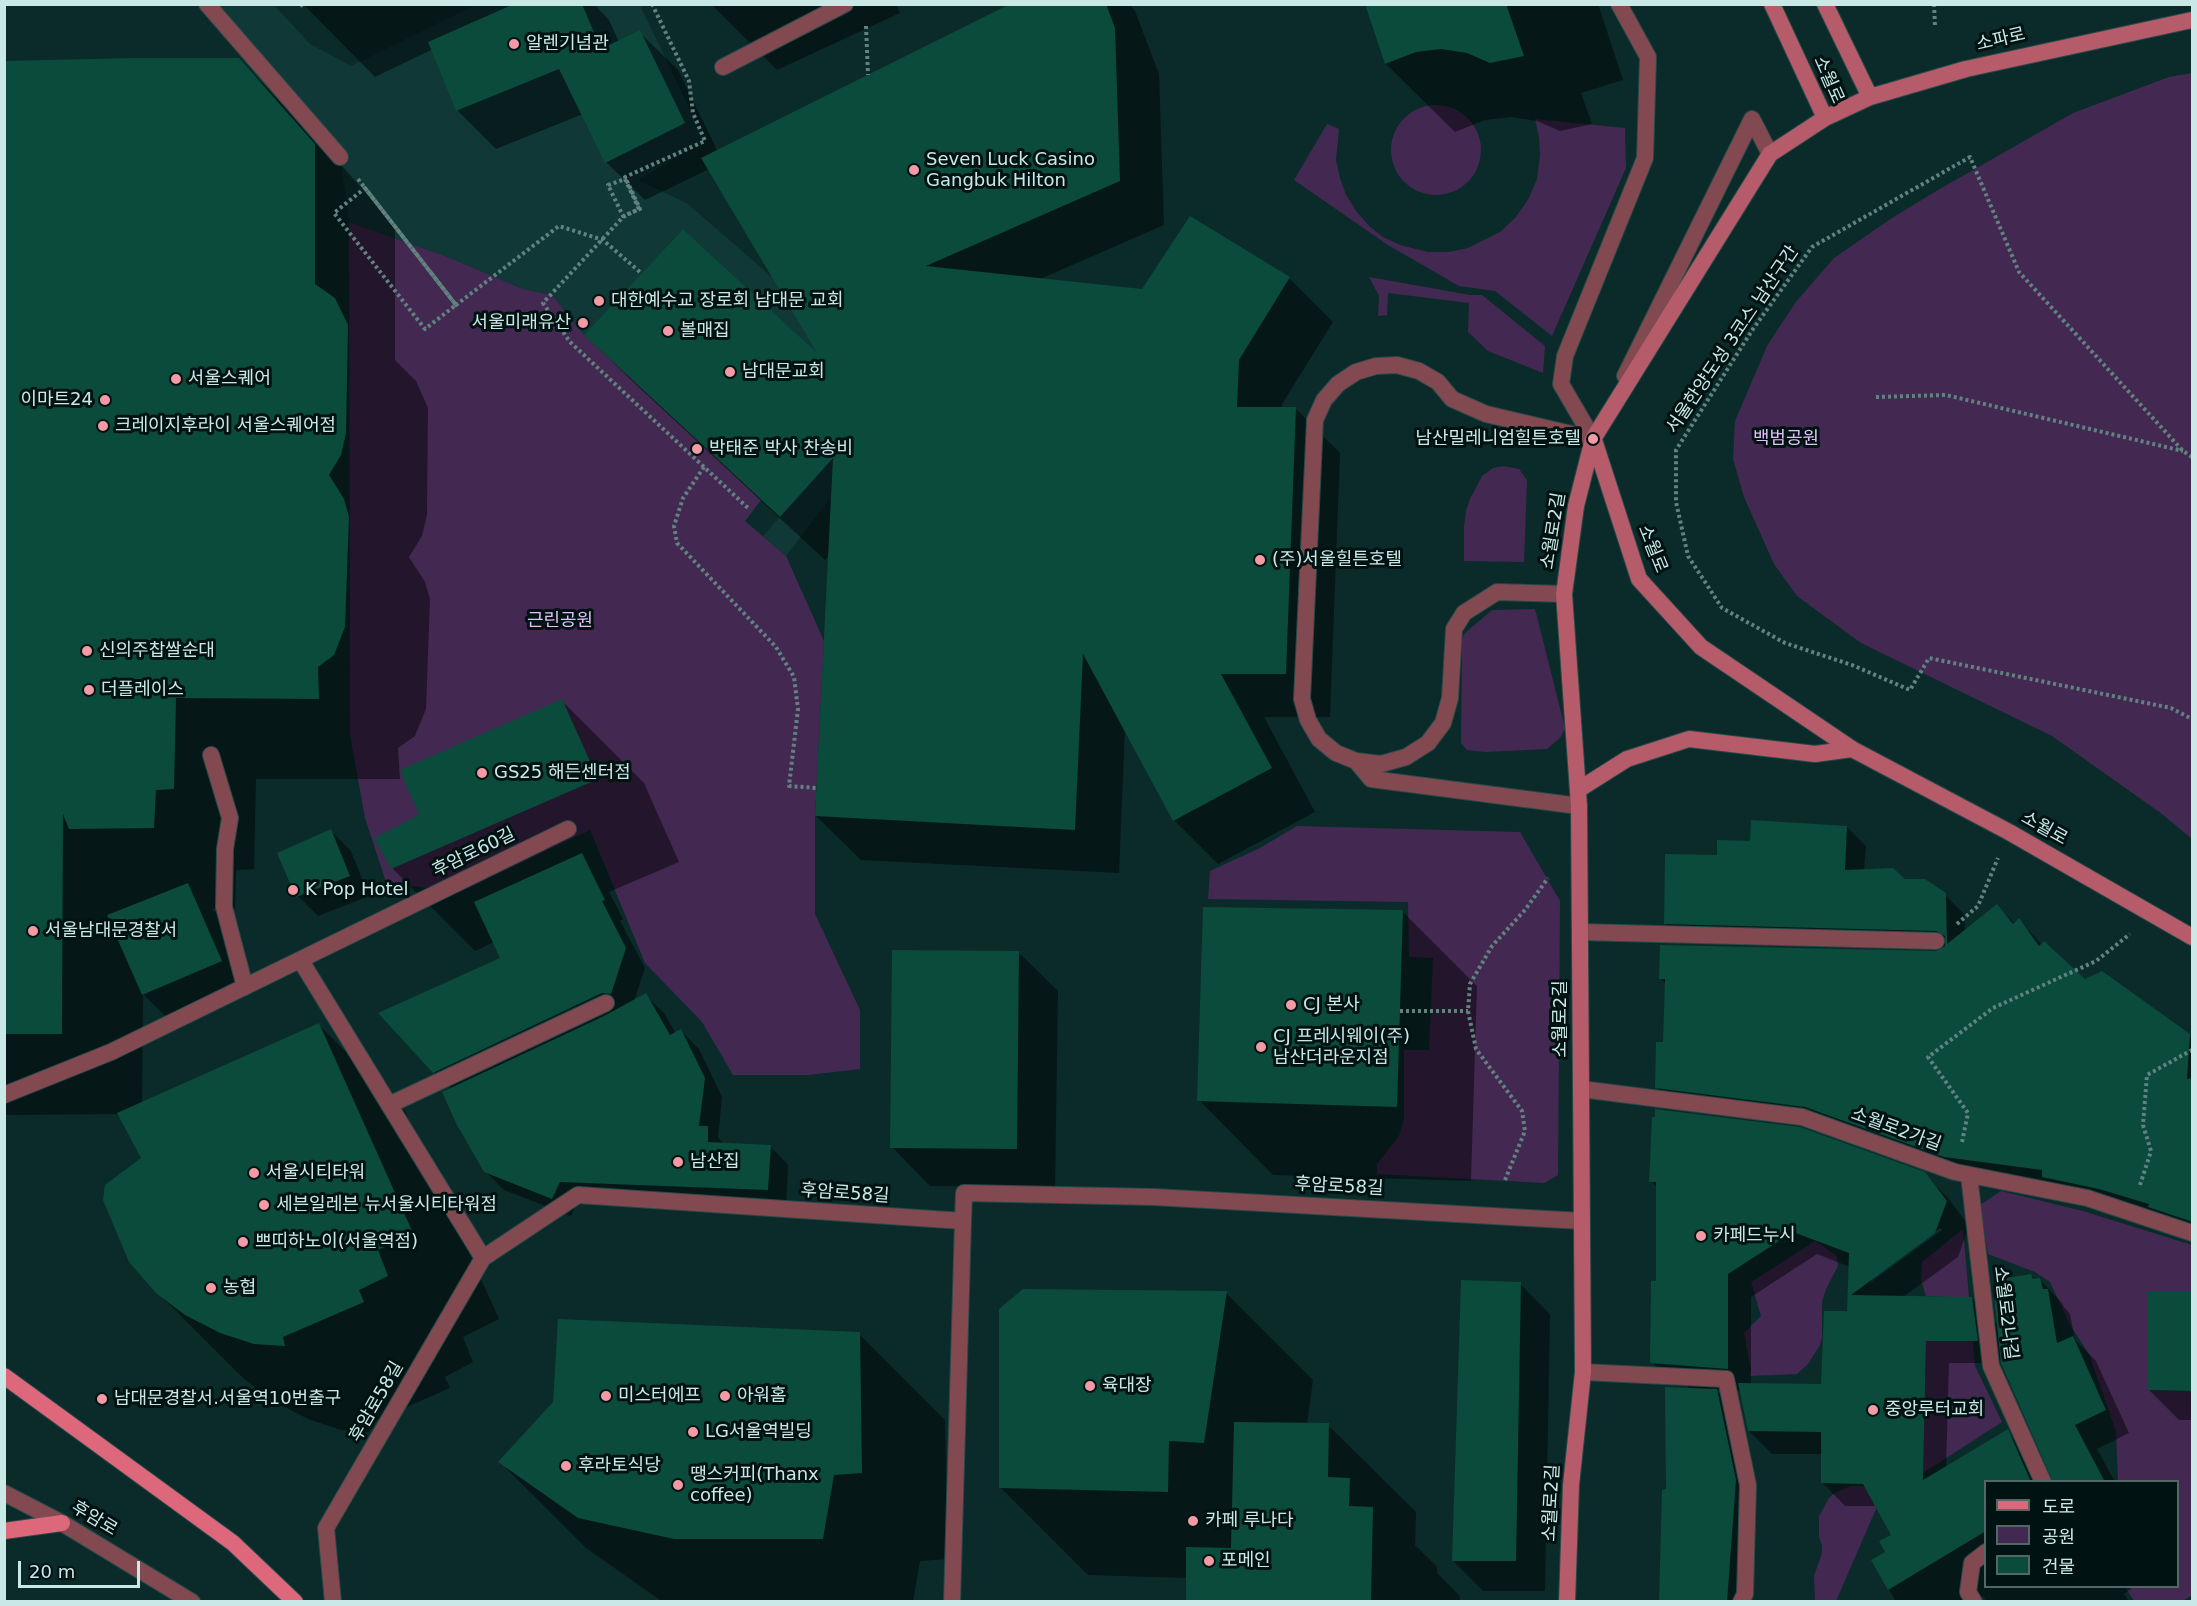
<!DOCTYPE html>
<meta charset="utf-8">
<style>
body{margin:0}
#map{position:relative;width:2197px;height:1606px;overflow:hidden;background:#0a2b2a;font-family:"DejaVu Sans","Noto Sans KR",sans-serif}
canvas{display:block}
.frame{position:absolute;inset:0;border:6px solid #cae8e6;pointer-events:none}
.legend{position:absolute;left:1984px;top:1480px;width:195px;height:108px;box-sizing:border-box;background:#001312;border:2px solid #516867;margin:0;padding:8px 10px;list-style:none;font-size:18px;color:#cae8e6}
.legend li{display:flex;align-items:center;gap:12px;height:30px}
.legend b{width:30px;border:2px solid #516867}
.scale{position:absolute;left:18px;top:1561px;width:122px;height:27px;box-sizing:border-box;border:3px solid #cae8e6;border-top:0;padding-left:8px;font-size:18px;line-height:21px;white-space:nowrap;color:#cae8e6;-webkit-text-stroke:4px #001312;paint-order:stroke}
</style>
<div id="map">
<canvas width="2197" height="1606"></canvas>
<div class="frame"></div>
<ul class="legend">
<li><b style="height:8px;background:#dd687b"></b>도로</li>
<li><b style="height:16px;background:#432952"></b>공원</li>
<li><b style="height:16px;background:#0b4b3c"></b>건물</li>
</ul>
<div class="scale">20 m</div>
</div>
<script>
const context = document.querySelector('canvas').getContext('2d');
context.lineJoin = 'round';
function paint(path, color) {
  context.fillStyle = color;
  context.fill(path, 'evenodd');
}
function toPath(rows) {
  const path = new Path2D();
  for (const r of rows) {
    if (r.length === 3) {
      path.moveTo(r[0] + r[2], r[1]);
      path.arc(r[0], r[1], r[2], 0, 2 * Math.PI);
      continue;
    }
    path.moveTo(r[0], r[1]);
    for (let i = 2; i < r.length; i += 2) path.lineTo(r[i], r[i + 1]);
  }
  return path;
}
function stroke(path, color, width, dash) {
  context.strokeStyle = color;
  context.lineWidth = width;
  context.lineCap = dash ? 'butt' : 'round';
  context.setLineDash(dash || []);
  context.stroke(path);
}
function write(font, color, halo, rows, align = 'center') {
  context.font = font + ' "DejaVu Sans","Noto Sans KR",sans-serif';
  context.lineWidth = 6;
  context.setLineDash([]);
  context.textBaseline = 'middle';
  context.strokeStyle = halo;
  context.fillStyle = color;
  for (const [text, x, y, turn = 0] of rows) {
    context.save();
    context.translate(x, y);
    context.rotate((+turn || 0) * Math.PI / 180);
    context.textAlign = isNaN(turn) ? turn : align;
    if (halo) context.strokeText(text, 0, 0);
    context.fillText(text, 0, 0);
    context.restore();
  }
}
paint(toPath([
 [207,5,274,5,310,44,351,66,475,5,640,5,705,141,639,180,688,204,882,373,878,437,786,556,763,536,876,409,683,229,584,335,552,295,523,289,445,256,349,222,340,157]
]), '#0f3837');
paint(toPath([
 [2192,73,2192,839,2162,814,2052,736,1861,643,1797,596,1774,564,1744,497,1733,459,1735,421,1767,346,1795,303,1834,258,1892,218,1938,190,2073,113,2169,77],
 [1436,150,45],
 [1535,119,1625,128,1626,168,1552,336,1495,291,1459,286,1388,245,1294,180,1327,124,1339,129,1336,160,1340,178,1346,195,1356,211,1369,226,1383,237,1400,245,1428,252,1449,252,1468,248,1500,232,1516,217,1529,198,1537,179,1540,155,1539,137],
 [349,222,445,256,523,289,552,295,584,335,761,500,745,521,786,556,824,641,815,816,815,914,860,1010,860,1069,808,1075,733,1075,702,1022,645,963,590,830,458,893,386,882,365,818,350,735],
 [1369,277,1470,295,1482,295,1545,346,1543,373,1488,351,1468,332,1469,303,1388,293,1387,315,1378,316,1379,296],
 [1504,466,1519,469,1527,480,1524,562,1464,561,1464,527,1466,511,1470,499,1482,476,1493,468],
 [1535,609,1565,728,1561,737,1547,749,1485,752,1467,750,1461,743,1462,640,1464,634,1492,610],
 [1297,826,1520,832,1560,901,1558,1175,1544,1183,1377,1174,1377,1164,1399,1136,1404,1118,1404,1050,1429,1050,1433,958,1409,957,1408,902,1208,899,1210,871,1260,848],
 [2001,1191,2083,1211,2192,1245,2192,1292,2148,1292,2148,1390,2191,1391,2192,1595,2183,1601,2134,1601,2125,1587,2178,1586,2178,1482,2118,1481,2116,1432,2089,1354,2070,1325,2050,1282,2035,1272,1988,1254,1980,1205],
 [1963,1229,1975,1366,2002,1422,1923,1473,1926,1341,1947,1341,1948,1297,1926,1296,1921,1280,1922,1262],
 [1815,1241,1837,1256,1838,1266,1826,1289,1822,1302,1822,1337,1820,1345,1808,1364,1797,1374,1749,1376,1751,1371,1744,1333,1761,1316,1751,1282],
 [1851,1486,1886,1486,1836,1601,1815,1602,1814,1576,1822,1553,1822,1545,1819,1537,1819,1516,1829,1498,1836,1492]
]), '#432952');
paint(toPath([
 [303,4,594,4,609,20,619,42,639,32,678,70,718,152,1014,4,1129,4,1135,11,1159,74,1164,225,1040,279,1143,290,1289,278,1333,322,1282,404,1282,409,1296,409,1340,453,1330,717,1264,717,1315,812,1218,864,1174,820,1125,729,1119,873,861,860,816,816,830,554,825,560,630,379,586,335,821,359,709,169,645,200,606,162,583,114,496,149,457,110,433,49,375,77],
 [711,4,896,4,900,13,777,70],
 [1367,4,1598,4,1623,80,1581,93,1592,124,1560,131,1537,121,1511,117,1485,120,1455,132,1386,64],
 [238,59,320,141,395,226,395,360,416,381,428,408,427,515,422,536,409,557,425,582,430,599,426,709,415,736,398,748,400,779,256,779,254,869,236,870,235,909,212,909,217,914,250,990,173,1024,143,994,142,1104,319,1025,405,1111,499,1319,463,1337,473,1362,445,1377,450,1388,368,1424,370,1432,341,1430,308,1419,273,1401,244,1379,157,1292,143,1159,119,1114,4,1115,4,62],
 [562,701,644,783,679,862,609,892,623,919,620,921,645,968,634,1001,645,995,664,1013,676,1034,681,1031,699,1049,722,1097,718,1138,724,1144,770,1146,788,1165,786,1207,578,1200,571,1216,504,1190,485,1171,452,1089,434,1072,502,958,494,942,475,951,393,869,376,839,421,815],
 [1847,827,1866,846,1864,870,1905,880,1945,895,1964,914,1965,932,1997,906,2015,924,2019,920,2042,945,2085,980,2192,1038,2192,1234,2169,1226,1964,1176,1824,1125,1676,1107,1657,1087,1664,1044,1666,984,1661,979,1936,953,1948,949,1684,942,1665,923,1719,857,1751,842],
 [331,831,351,851,369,896,318,916,298,896],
 [1403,912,1477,986,1471,1181,1273,1175,1199,1100],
 [1019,953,1058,991,1055,1187,930,1186,892,1147],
 [1924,1174,1948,1198,1969,1226,1958,1257,1903,1297,1972,1298,1998,1325,2005,1299,2031,1275,2035,1280,2039,1279,2062,1303,2064,1307,2070,1314,2075,1340,2096,1361,2129,1433,2097,1449,2115,1482,2054,1482,2054,1477,2000,1357,2000,1363,1949,1363,1946,1468,2007,1431,2030,1454,2043,1482,1986,1482,1986,1586,2135,1586,2124,1594,2128,1600,2124,1602,1986,1602,1983,1595,1982,1602,1896,1602,1873,1561,1887,1553,1893,1535,1877,1506,1845,1506,1822,1482,1823,1454,1772,1454,1749,1431,1741,1391,1716,1390,1737,1411,1748,1602,1660,1602,1668,1491,1690,1389,1687,1386,1675,1386,1652,1362,1658,1282,1657,1188,1651,1181],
 [1940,1228,1942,1230,1871,1282,1871,1278],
 [1817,1254,1850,1267,1848,1312,1823,1385,1751,1384,1751,1297],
 [1520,1284,1550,1314,1545,1591,1483,1591,1453,1561],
 [1226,1293,1313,1380,1307,1424,1328,1425,1416,1512,1415,1545,1437,1567,1437,1573,1460,1596,1460,1602,1187,1602,1187,1578,1088,1575,1001,1488],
 [2192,1293,2192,1420,2179,1420,2149,1390],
 [859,1334,945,1420,948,1559,920,1561,913,1602,663,1602,586,1548,500,1462,555,1403]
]), '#0007');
paint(toPath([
 [514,4,582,4,601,49,640,30,685,123,605,163,559,69,456,111,428,42],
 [1010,4,1106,4,1115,28,1120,181,926,266,1142,289,1190,216,1290,277,1239,360,1237,407,1296,407,1286,674,1221,674,1272,768,1173,821,1083,654,1075,830,815,816,833,458,780,517,584,335,683,229,817,353,701,158],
 [1365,4,1506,4,1524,56,1490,63,1467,53,1441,49,1416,52,1385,64],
 [132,58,239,58,315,144,315,284,335,298,348,325,346,433,341,455,329,475,344,499,349,517,345,627,334,655,318,667,319,699,176,698,174,789,156,790,154,828,69,829,63,814,62,1034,4,1034,4,61],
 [562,699,598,779,391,869,374,838,419,815,400,770],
 [1751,820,1847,826,1845,870,1893,868,1905,879,1925,879,1946,893,1947,944,1997,904,2013,924,2019,918,2039,946,2044,941,2085,979,2102,971,2190,1034,2187,1079,2193,1078,2193,1222,2148,1207,2149,1204,2099,1189,2042,1177,2042,1170,1944,1157,1805,1107,1655,1088,1656,1042,1663,1042,1665,979,1659,979,1660,945,1936,951,1945,946,1945,936,1936,931,1664,924,1665,854,1717,855,1717,840,1750,841],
 [331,829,350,876,296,897,277,853],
 [582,853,605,900,602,901,626,948,611,994,602,993,433,1073,378,1013,500,958,474,902],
 [188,883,222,961,142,995,107,915],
 [1203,907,1403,910,1397,1107,1197,1101],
 [892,950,1019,951,1017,1149,890,1148],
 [646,993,670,1035,681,1029,705,1078,699,1126,708,1126,708,1142,771,1145,768,1190,560,1182,552,1199,484,1172,457,1125,442,1092,604,1016],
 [319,1023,413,1233,378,1250,388,1276,359,1290,364,1302,283,1337,285,1346,254,1344,220,1333,185,1315,156,1293,129,1262,103,1200,105,1185,141,1158,117,1113],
 [1655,1109,1800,1127,1925,1172,1947,1201,1935,1233,1851,1295,1972,1297,1978,1341,1926,1341,1923,1480,2008,1429,2031,1482,1986,1482,1986,1531,1888,1590,1871,1560,1885,1552,1879,1541,1891,1535,1863,1484,1821,1483,1821,1432,1748,1431,1738,1383,1821,1384,1824,1311,1847,1311,1849,1253,1793,1232,1728,1274,1728,1369,1650,1363,1651,1281,1656,1281,1656,1182,1649,1182,1652,1117,1655,1117],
 [2031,1274,2033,1279,2040,1278,2043,1289,2048,1289,2057,1343,2073,1336,2106,1410,2075,1425,2105,1482,2053,1482,2001,1363,1994,1297,2003,1298,2001,1279],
 [1461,1280,1521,1282,1516,1561,1452,1561],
 [1023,1289,1227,1291,1204,1443,1169,1441,1168,1492,999,1488,999,1309],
 [2148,1292,2193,1292,2193,1391,2147,1390],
 [558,1319,860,1332,862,1473,834,1475,823,1539,674,1539,578,1518,498,1462,553,1402],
 [1665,1387,1717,1389,1736,1480,1727,1602,1659,1602,1662,1490,1666,1489],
 [1234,1422,1329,1423,1328,1477,1350,1478,1349,1506,1373,1507,1371,1602,1186,1602,1186,1547,1231,1548]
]), '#0b4b3c');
const service = toPath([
 [1752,119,1770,154],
 [1625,376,1752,119],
 [1564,594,1497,592,1464,613,1454,629,1450,698,1443,723,1428,743,1406,757,1381,764,1356,761,1336,753,1319,739,1308,720,1302,699,1315,420,1324,400,1338,384,1356,372,1376,366,1397,365,1419,371,1438,382,1452,399,1486,414,1593,439,1597,431],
 [1356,761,1371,779,1579,806],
 [1580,932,1936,941],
 [1583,1372,1726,1379,1748,1485,1745,1594,1741,1602]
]);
const minor = toPath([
 [207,4,340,157],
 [723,67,845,4],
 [1593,439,1561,384,1565,356,1645,158,1648,57,1619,4],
 [211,755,230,818,225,849,224,907,245,987],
 [301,961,483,1258],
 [1581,1089,1802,1117,1955,1172,2087,1198,2192,1233],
 [4,1095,111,1052,568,829],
 [389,1105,606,1003],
 [1969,1175,1991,1366,2043,1482],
 [333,1602,326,1528,483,1258,578,1195,963,1221,964,1193,1154,1197,1582,1221],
 [952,1602,963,1221],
 [1974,1602,1968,1592,1972,1563,1986,1552]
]);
const tertiary = toPath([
 [4,1493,62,1523,192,1602]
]);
const secondary = toPath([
 [1772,4,1825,118],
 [1825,4,1870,97],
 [1594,440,1639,579,1701,647,1852,749,2009,832,2192,937],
 [1578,790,1627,759,1689,739,1815,754,1852,749],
 [1567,1602,1571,1485,1583,1372,1579,806,1564,594,1576,506,1593,439,1770,154,1825,118,1870,97,1966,69,2192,20]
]);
const primary = toPath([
 [4,1376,233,1543,295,1602],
 [4,1531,62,1523]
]);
stroke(service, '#294948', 18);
stroke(minor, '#294948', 18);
stroke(tertiary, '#294948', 18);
stroke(secondary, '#294948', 18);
stroke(primary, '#294948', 18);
stroke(toPath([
 [652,4,689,81,693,113,705,141,625,177,640,209,623,216,608,185,625,179,639,209,623,217,543,303,570,342,748,508],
 [1934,4,1935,27],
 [300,6,303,4],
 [866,26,868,75],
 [358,179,456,305,425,329,334,213,365,188,456,305,559,226,603,240,641,273],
 [1876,397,1946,395,2183,451],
 [2192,457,2183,451,2019,272,1970,157,1812,247,1753,329,1676,450,1676,502,1688,556,1722,608,1785,643,1852,665,1910,690,1929,658,2171,708,2192,719],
 [704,467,683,498,674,526,677,543,776,647,794,677,798,709,789,786,816,788],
 [1957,924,1978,906,1998,858],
 [1400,1011,1468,1011],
 [1962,1142,1968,1113,1928,1057,1993,1008,2096,961,2130,934],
 [1505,1180,1525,1131,1522,1111,1476,1049,1468,1011,1470,984,1492,946,1525,910,1548,878],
 [2140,1185,2151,1151,2143,1125,2147,1075,2192,1050]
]), '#628280', 4, [3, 3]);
stroke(service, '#824951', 16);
stroke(minor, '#824951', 16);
stroke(tertiary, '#824951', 16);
stroke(secondary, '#b55b69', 16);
stroke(primary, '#dd687b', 16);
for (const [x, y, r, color] of [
 [514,44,6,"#f49aa5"],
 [914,170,6,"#f49aa5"],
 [599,301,6,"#f49aa5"],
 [583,323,6,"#f49aa5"],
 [668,331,6,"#f49aa5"],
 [730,372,6,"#f49aa5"],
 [176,379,6,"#f49aa5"],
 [105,400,6,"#f49aa5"],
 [103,426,6,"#f49aa5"],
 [1593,439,6,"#f49aa5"],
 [697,449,6,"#f49aa5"],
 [1260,560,6,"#f49aa5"],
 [87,651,6,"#f49aa5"],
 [89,690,6,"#f49aa5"],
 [482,773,6,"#f49aa5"],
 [293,890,6,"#f49aa5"],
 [33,931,6,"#f49aa5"],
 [1291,1005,6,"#f49aa5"],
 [1261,1047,6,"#f49aa5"],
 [678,1162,6,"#f49aa5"],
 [254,1173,6,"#f49aa5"],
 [264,1205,6,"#f49aa5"],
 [1701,1236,6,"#f49aa5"],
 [243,1242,6,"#f49aa5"],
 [211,1288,6,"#f49aa5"],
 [1090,1386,6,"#f49aa5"],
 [606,1396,6,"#f49aa5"],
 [725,1396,6,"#f49aa5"],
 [102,1399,6,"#f49aa5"],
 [1873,1410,6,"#f49aa5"],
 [693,1432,6,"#f49aa5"],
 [566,1466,6,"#f49aa5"],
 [678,1485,6,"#f49aa5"],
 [1193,1521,6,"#f49aa5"],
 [1209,1561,6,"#f49aa5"]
]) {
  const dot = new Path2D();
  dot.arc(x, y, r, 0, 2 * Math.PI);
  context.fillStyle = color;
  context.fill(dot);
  stroke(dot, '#001312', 2);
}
write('18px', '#cae8e6', '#001312', [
 ["소파로",2001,40,-13],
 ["소월로",1828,80,66],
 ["서울한양도성 3코스 남산구간",1733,340,-56],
 ["소월로2길",1554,531,-81],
 ["소월로",1652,549,68],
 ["소월로",2044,829,29],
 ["후암로60길",474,853,-26],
 ["소월로2길",1561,1019,-90],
 ["소월로2가길",1896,1130,20],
 ["후암로58길",1339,1187,3],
 ["후암로58길",845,1194,4],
 ["소월로2나길",2005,1313,83],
 ["후암로58길",377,1402,-60],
 ["소월로2길",1552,1503,-87],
 ["후암로",94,1519,31]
]);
write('18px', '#cae8e6', '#001312', [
 ["알렌기념관",526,44],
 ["Seven Luck Casino",926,160],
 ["Gangbuk Hilton",926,181],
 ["대한예수교 장로회 남대문 교회",611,301],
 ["서울미래유산",571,323,"right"],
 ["볼매집",680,331],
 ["남대문교회",742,372],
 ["서울스퀘어",188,379],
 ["이마트24",93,400,"right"],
 ["크레이지후라이 서울스퀘어점",115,426],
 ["남산밀레니엄힐튼호텔",1581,439,"right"],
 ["박태준 박사 찬송비",709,449],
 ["(주)서울힐튼호텔",1272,560],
 ["신의주찹쌀순대",99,651],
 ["더플레이스",101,690],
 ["GS25 해든센터점",494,773],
 ["K Pop Hotel",305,890],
 ["서울남대문경찰서",45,931],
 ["CJ 본사",1303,1005],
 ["CJ 프레시웨이(주)",1273,1037],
 ["남산더라운지점",1273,1058],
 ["남산집",690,1162],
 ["서울시티타워",266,1173],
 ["세븐일레븐 뉴서울시티타워점",276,1205],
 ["카페드누시",1713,1236],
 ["쁘띠하노이(서울역점)",255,1242],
 ["농협",223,1288],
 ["육대장",1102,1386],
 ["미스터에프",618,1396],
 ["아워홈",737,1396],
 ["남대문경찰서.서울역10번출구",114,1399],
 ["중앙루터교회",1885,1410],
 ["LG서울역빌딩",705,1432],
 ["후라토식당",578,1466],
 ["땡스커피(Thanx",690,1475],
 ["coffee)",690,1496],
 ["카페 루나다",1205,1521],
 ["포메인",1221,1561]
], 'left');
write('18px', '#e1bff7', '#001312', [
 ["백범공원",1786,439],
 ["근린공원",560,621]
]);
</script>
